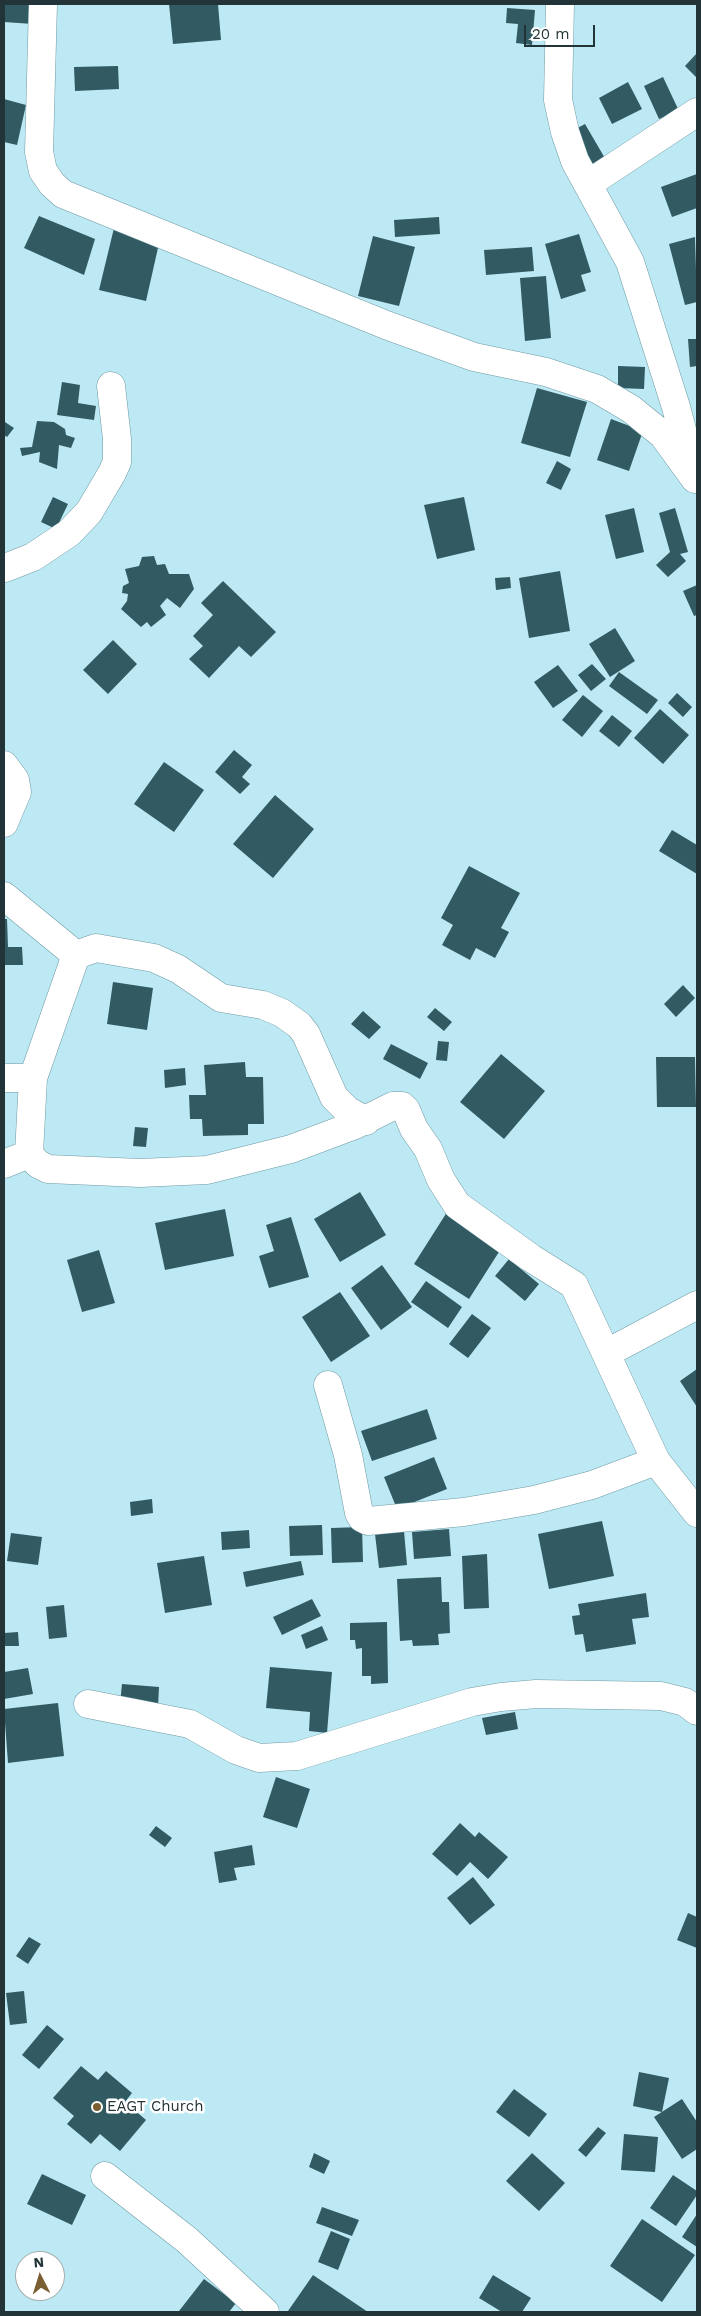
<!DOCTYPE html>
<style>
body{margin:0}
#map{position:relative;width:701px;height:2316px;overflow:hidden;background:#bce9f3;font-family:"Work Sans",sans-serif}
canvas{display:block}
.frame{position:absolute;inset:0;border:5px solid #233438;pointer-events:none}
.north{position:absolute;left:15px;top:2251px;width:50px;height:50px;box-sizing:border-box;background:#fff;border:1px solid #a7aeaf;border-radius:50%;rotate:355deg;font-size:14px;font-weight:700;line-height:20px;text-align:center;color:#233438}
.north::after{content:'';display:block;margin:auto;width:18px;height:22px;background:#7b5e31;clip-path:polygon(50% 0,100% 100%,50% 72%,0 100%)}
.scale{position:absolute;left:524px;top:25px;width:71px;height:22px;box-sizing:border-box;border:2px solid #233438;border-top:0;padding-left:6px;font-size:15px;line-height:18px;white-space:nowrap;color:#233438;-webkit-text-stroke:4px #fff;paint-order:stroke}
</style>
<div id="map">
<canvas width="701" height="2316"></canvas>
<div class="frame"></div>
<div class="north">N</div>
<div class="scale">20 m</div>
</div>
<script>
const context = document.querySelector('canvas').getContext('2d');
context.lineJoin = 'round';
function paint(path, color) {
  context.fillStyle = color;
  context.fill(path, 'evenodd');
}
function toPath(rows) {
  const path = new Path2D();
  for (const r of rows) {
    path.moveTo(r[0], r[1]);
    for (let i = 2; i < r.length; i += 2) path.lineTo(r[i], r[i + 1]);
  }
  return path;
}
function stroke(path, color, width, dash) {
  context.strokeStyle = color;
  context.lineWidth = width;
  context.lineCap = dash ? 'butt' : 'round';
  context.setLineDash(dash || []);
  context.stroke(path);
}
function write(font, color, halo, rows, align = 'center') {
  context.font = font + ' "Work Sans",sans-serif';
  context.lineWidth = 5;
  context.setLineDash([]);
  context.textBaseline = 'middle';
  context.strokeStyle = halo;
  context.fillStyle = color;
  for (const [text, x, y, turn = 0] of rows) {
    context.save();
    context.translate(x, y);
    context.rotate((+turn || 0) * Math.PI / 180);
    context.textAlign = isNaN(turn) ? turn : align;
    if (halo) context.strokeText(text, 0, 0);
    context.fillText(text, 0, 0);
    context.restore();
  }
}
paint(toPath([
 [4,4,35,4,33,24,4,22],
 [169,4,218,4,221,40,173,44],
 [507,8,535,10,532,45,516,43,518,24,506,23],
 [697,53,697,78,685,66],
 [118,66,119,89,75,91,74,67],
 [663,77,679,111,659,119,644,86],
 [628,82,642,109,612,124,599,98],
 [4,99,26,105,17,145,4,142],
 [585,124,606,160,591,168,570,132],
 [697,174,697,208,672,217,661,187],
 [39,216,95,239,84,275,24,248],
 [439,217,440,234,395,237,394,220],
 [114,228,160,239,146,301,99,290],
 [579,234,591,272,581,275,586,291,561,299,545,244],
 [373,236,415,247,399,306,358,296],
 [695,237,697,302,685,305,669,244],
 [532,247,534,271,486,275,484,250],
 [546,276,551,338,525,341,520,278],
 [688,339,697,339,697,366,690,367],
 [618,366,645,367,644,389,618,388],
 [62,382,80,385,78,403,96,406,94,420,57,415],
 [537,388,587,402,570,457,521,443],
 [611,419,643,431,629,471,597,460],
 [37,421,54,422,65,429,66,435,75,438,71,448,59,445,57,469,39,462,40,452,22,456,20,448,32,447],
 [5,422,14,428,7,437,4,435],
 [557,461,571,469,561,490,546,483],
 [53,497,68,504,56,529,41,522],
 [464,497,475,550,437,559,424,505],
 [634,508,644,552,616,559,605,515],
 [675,508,688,552,680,554,686,561,668,577,656,565,670,552,659,513],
 [154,556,157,565,165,564,169,574,189,574,194,589,180,608,167,598,160,606,166,615,151,627,147,622,141,627,121,609,127,601,128,594,122,593,123,586,129,583,125,569,139,566,142,557],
 [560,571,570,631,529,638,519,578],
 [510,577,511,588,496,590,495,578],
 [223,581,276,632,251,657,239,646,209,678,189,659,203,646,193,636,213,615,201,603],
 [697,585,697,615,694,616,683,591],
 [615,628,635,661,610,677,589,644],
 [113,640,137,664,108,694,83,670],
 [592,664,606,679,591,691,578,675],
 [558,665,578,691,553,708,534,682],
 [619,672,658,700,647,714,609,686],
 [677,693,692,707,683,717,668,703],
 [583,695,603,711,582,737,562,720],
 [660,709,689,735,663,764,634,738],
 [612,715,632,731,619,747,599,731],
 [234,750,252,765,242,777,250,784,240,794,215,772],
 [164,762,204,790,174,832,134,804],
 [275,795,314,829,273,878,233,844],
 [672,830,697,845,697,874,659,851],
 [469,866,520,893,501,928,509,932,495,958,476,948,470,960,442,945,453,925,441,918],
 [4,919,7,919,8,947,22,947,23,965,4,965],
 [113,982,153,988,147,1030,107,1024],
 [683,985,695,998,676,1017,664,1004],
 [435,1008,452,1022,444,1031,427,1017],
 [363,1011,381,1027,369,1039,351,1024],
 [438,1041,449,1042,447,1061,436,1060],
 [391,1044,428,1063,420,1079,383,1059],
 [501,1054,545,1091,504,1139,460,1102],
 [656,1057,695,1057,696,1107,657,1107],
 [245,1062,246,1077,263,1077,264,1124,248,1124,248,1135,203,1136,202,1119,190,1119,189,1095,206,1095,204,1065],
 [185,1068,186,1085,165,1088,164,1070],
 [135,1127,148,1128,146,1147,133,1146],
 [360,1192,386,1235,340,1262,314,1219],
 [225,1209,234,1256,165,1270,155,1223],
 [449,1209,504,1244,469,1299,414,1264],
 [291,1217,309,1277,269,1288,259,1256,274,1251,266,1225],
 [99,1250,115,1303,82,1312,67,1260],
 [509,1259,539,1284,525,1301,495,1276],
 [382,1265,412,1307,381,1330,351,1288],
 [426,1281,462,1307,448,1328,411,1302],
 [340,1292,370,1336,331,1362,302,1317],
 [472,1314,491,1328,468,1358,449,1344],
 [697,1369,697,1407,680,1381],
 [427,1409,437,1439,372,1461,361,1431],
 [434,1457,447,1489,397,1509,384,1477],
 [152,1499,153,1513,131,1516,130,1502],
 [602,1521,614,1576,549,1589,538,1534],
 [322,1525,323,1555,290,1556,289,1526],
 [362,1527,363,1562,332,1563,331,1528],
 [449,1529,451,1556,414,1559,412,1532],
 [249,1530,250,1548,222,1550,221,1532],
 [404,1531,407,1565,379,1568,375,1534],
 [11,1533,42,1537,38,1565,7,1561],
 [487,1554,489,1608,464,1609,462,1556],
 [204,1556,212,1605,165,1613,157,1563],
 [301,1561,304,1575,246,1587,243,1572],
 [441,1577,442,1602,449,1602,450,1633,438,1634,439,1645,413,1646,412,1640,400,1641,397,1579],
 [646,1593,649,1617,632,1619,636,1644,586,1652,583,1634,575,1635,572,1616,580,1615,578,1604],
 [312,1599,321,1616,282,1635,273,1617],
 [64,1605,67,1637,49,1639,46,1607],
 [387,1622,388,1683,371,1684,371,1676,362,1676,362,1648,356,1649,355,1640,350,1640,350,1623],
 [322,1626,328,1640,306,1649,301,1635],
 [18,1632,19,1646,4,1646,4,1633],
 [270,1667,332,1672,327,1733,309,1731,310,1712,266,1708],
 [28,1668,33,1694,4,1699,4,1672],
 [122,1684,159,1687,158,1707,120,1704],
 [58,1703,64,1756,8,1763,4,1709],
 [515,1712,518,1729,486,1735,482,1718],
 [276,1777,310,1789,297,1828,263,1817],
 [460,1823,475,1837,479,1832,508,1857,488,1879,470,1862,457,1876,432,1854],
 [156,1826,172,1838,165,1847,149,1835],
 [252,1845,255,1865,234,1868,237,1880,219,1883,214,1852],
 [473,1877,495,1905,470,1925,447,1898],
 [688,1913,697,1917,697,1948,677,1940],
 [29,1937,41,1944,28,1964,16,1956],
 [24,1991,27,2023,10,2025,6,1993],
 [47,2025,64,2039,39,2069,22,2055],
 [81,2066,98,2080,106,2071,132,2093,125,2102,146,2120,120,2151,100,2134,91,2144,67,2124,74,2116,53,2098],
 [639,2072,669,2078,662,2112,633,2106],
 [514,2089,547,2114,529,2137,496,2112],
 [682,2099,697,2122,697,2149,682,2159,654,2117],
 [598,2127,606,2133,586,2157,578,2150],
 [624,2134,658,2137,655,2172,621,2170],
 [314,2153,330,2161,324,2174,309,2167],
 [532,2153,565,2183,539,2211,506,2181],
 [42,2174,86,2195,72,2225,27,2204],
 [673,2175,697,2191,697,2195,676,2226,650,2208],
 [322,2207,359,2220,352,2236,316,2223],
 [697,2214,697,2247,682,2237],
 [642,2219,695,2255,662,2302,610,2266],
 [331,2231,350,2239,338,2270,318,2262],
 [313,2275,368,2312,288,2311],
 [493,2275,531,2298,522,2312,502,2312,479,2298],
 [204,2279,236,2303,229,2312,179,2311]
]), '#315a63');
const minor = toPath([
 [43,4,39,152,43,171,52,184,63,194,386,325,474,357,546,372,597,389,631,409,663,435,695,479],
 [560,4,558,100,565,132,575,161,630,262,676,407,691,464],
 [588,184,697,112],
 [5,568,33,557,69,533,89,512,112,473,117,462,117,439,111,386],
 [4,765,15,780,17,792,4,823],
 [4,896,76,955,33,1078,29,1154,38,1164,48,1169,140,1173,207,1170,291,1149,355,1125,393,1106,402,1106,406,1110,414,1129,428,1149,441,1180,457,1205,531,1258,574,1285,656,1461,697,1513],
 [76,955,96,948,154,958,178,969,221,998,263,1005,282,1013,299,1025,306,1034,334,1097,347,1110,366,1121],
 [4,1078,33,1078],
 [4,1164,29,1154],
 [607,1353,697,1305],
 [328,1385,348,1455,359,1513,362,1518,368,1521,464,1512,534,1500,592,1485,656,1461],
 [88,1704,190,1724,236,1750,259,1758,297,1756,472,1702,501,1697,536,1694,661,1696,685,1702,697,1711],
 [105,2176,187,2240,265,2312]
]);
stroke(minor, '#709aa4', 29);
stroke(minor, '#fff', 28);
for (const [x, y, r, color] of [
 [97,2107,5,"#7b5e31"]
]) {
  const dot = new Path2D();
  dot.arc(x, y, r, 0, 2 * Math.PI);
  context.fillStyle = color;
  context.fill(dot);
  stroke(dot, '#fff', 2);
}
write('15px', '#233438', '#fff', [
 ["EAGT Church",107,2107]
], 'left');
</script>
